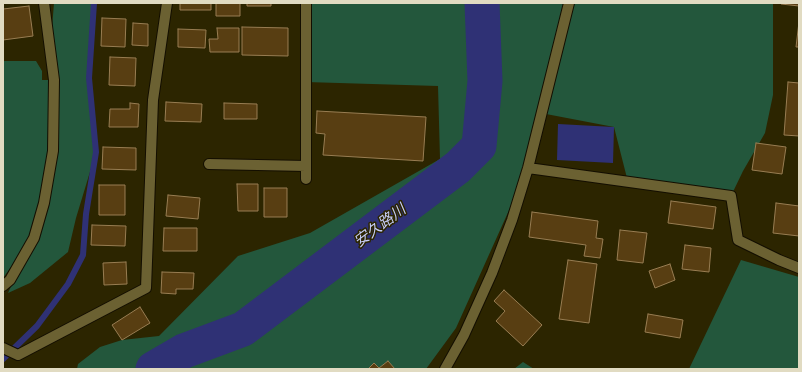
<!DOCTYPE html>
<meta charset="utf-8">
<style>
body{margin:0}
#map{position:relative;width:802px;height:372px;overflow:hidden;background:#2c2500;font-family:Cabin,sans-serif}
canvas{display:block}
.frame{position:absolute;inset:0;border:4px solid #e1dbc2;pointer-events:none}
</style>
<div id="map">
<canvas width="802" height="372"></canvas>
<div class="frame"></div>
</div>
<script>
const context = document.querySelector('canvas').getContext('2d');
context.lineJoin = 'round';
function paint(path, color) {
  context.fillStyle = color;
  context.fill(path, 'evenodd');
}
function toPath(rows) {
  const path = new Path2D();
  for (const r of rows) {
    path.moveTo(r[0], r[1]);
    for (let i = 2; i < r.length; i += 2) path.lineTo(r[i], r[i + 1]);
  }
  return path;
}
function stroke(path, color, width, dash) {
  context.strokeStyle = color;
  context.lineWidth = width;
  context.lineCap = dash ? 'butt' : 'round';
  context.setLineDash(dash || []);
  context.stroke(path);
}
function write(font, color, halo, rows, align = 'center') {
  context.font = font + ' Cabin,"Noto Sans JP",sans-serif';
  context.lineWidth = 3;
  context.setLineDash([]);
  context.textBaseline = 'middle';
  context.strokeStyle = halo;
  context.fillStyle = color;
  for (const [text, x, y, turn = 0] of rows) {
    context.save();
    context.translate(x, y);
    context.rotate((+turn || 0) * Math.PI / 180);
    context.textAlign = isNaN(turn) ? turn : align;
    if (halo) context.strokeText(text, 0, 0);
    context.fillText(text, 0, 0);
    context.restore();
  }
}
paint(toPath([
 [54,3,94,3,89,78,96,152,76,218,68,252,30,283,8,293,34,236,3,278,3,61,36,61,42,71,42,80,51,80,50,53],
 [306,3,466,3,470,33,468,3,773,3,773,95,765,133,743,171,731,196,628,182,614,127,546,114,528,168,456,328,426,369,394,369,388,361,378,369,77,369,78,364,100,347,122,340,159,336,238,256,310,233,440,159,438,86,306,82],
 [741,260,799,277,799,369,689,369],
 [523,362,534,369,514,369]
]), '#23573c');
paint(toPath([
 [558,124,614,127,613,163,557,160]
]), '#2f3175');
stroke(toPath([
 [3,359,37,326,68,284,83,255,86,214,96,152,89,78,94,3]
]), '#2f3175', 6);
stroke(toPath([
 [153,369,184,351,243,329,458,167,479,146,485,81,482,3]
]), '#2f3175', 35);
const building = toPath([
 [180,3,211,3,211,10,180,10,180,3],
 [216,3,240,3,240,16,216,16,216,3],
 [247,3,271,3,271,6,247,6,247,3],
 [781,3,799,3,799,6,781,4,781,3],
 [29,6,33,36,3,40,3,9,29,6],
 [102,18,126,19,125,47,101,46,102,18],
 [799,22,799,47,796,47,799,22],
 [133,23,148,24,148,46,132,45,133,23],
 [242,27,288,28,288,56,242,55,242,27],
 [217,28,239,28,239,52,210,52,209,39,218,39,217,28],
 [178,29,206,30,205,48,178,47,178,29],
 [110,57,136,58,135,86,109,85,110,57],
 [788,82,799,83,799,136,784,135,788,82],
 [166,102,202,104,201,122,165,121,166,102],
 [130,103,139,104,138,127,109,127,110,109,130,109,130,103],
 [224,103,257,104,257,119,224,119,224,103],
 [317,111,426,117,423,161,323,155,325,134,316,133,317,111],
 [756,143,786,147,782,174,752,170,756,143],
 [103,147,136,148,136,170,102,169,103,147],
 [237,184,258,184,258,211,238,211,237,184],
 [99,185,125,185,125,215,99,215,99,185],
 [264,188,287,188,287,217,264,217,264,188],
 [168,195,200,198,198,219,166,216,168,195],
 [671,201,716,207,713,229,668,223,671,201],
 [776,203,799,206,799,236,773,233,776,203],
 [532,212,598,221,596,238,603,239,600,258,584,256,586,245,529,237,532,212],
 [92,225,126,226,125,246,91,245,92,225],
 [164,228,197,228,197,251,163,251,164,228],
 [620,230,647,233,643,263,617,260,620,230],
 [685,245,711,248,709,272,682,269,685,245],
 [568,260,597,264,589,323,559,319,568,260],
 [126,262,127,284,104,285,103,263,126,262],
 [670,264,675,280,655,288,649,271,670,264],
 [162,272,194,273,193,289,176,289,176,294,161,293,162,272],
 [504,290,542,325,523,346,496,321,505,311,494,301,504,290],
 [140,307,150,323,122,340,112,325,140,307],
 [648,314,683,320,680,338,645,332,648,314],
 [388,361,395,369,368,369,374,363,379,368,388,361]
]);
paint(building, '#583e12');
stroke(building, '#987d52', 1);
const minor = toPath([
 [209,164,306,166],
 [528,168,731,196,738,240,779,260,799,268],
 [306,179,306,3],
 [3,286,10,280,34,238,44,203,53,151,54,80,44,3],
 [3,348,18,355,146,288,153,100,167,3],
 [445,369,464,335,492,273,512,220,528,168,569,3]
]);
stroke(minor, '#130e00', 12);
stroke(minor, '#6b6132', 10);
write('italic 15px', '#c5ccf5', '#2c2500', [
 ["安久路川",380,226,-37]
]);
</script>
